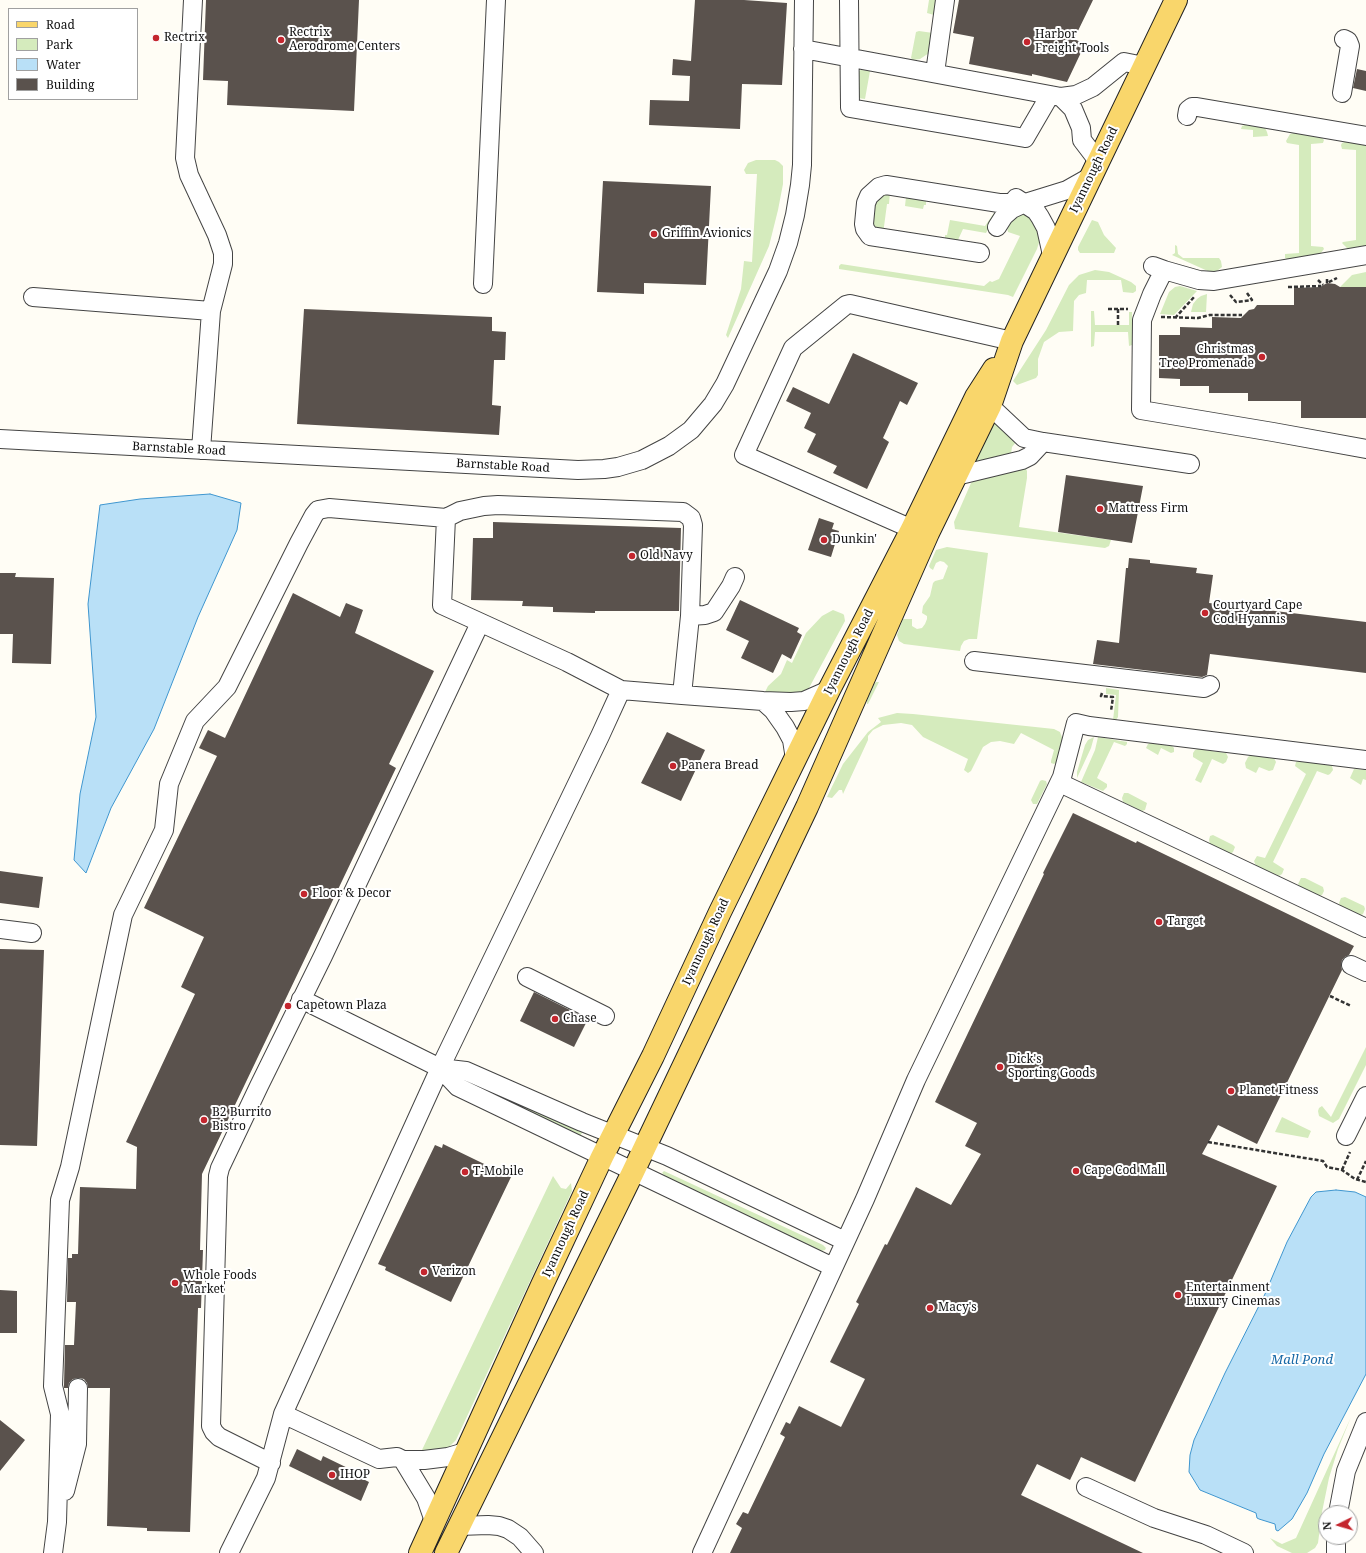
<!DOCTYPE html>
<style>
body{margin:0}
#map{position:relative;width:1366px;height:1553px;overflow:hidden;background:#fffdf5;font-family:"Noto Serif",serif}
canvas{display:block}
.legend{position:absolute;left:8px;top:8px;width:130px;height:92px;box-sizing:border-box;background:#fff;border:1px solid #a0a0a0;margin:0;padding:5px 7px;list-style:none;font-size:12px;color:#111}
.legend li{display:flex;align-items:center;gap:8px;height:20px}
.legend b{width:20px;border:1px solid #a0a0a0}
.north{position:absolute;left:1318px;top:1505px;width:40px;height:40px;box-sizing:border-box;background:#fff;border:1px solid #a0a0a0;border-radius:50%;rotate:265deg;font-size:11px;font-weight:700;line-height:16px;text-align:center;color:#111}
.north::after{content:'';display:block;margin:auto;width:14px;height:18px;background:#c4262e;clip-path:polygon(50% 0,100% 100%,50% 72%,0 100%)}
</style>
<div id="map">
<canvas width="1366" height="1553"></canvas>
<ul class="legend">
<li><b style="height:5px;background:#f9d66b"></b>Road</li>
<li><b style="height:11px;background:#d5ebbd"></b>Park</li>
<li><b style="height:11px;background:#b9e0f7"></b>Water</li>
<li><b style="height:11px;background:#5a524d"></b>Building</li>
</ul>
<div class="north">N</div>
</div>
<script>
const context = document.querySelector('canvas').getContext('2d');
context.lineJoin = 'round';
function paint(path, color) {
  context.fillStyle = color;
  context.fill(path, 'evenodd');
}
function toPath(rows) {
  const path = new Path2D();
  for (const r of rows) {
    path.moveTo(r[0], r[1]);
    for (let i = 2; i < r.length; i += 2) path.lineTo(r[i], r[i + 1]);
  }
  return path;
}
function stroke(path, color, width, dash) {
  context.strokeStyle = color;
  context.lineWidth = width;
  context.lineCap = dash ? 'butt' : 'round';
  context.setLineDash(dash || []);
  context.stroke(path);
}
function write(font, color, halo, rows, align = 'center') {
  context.font = font + ' "Noto Serif",serif';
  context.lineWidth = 4;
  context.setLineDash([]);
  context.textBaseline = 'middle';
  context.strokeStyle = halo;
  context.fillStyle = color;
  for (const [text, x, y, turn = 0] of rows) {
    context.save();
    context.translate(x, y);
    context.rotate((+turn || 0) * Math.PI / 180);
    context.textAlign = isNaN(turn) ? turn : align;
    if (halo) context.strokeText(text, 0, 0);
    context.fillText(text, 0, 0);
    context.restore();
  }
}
paint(toPath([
 [929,0,940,0,934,15,927,13],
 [919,31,933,33,929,53,920,59,913,60,911,58,916,32],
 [861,70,870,71,865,99,858,98,859,71],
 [1245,125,1265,128,1267,132,1268,136,1253,137,1253,130,1241,129,1242,126],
 [1294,133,1322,138,1324,140,1323,143,1311,144,1311,246,1323,247,1324,249,1320,254,1288,260,1285,258,1285,254,1299,253,1299,145,1287,143,1286,141,1290,134],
 [1347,141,1366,145,1366,246,1351,249,1348,249,1342,243,1343,242,1356,240,1356,150,1342,149,1341,145,1342,143],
 [756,160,775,160,779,162,783,166,783,184,778,210,769,246,728,338,726,335,741,289,744,261,752,262,757,174,746,174,744,170,748,163],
 [890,191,889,204,887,204,883,234,870,226,871,202],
 [906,197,926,200,926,205,924,205,923,209,905,206],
 [996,210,999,211,986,233,963,229,958,240,945,238,945,235,947,235,950,220,985,226],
 [1023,213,1031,217,1041,236,1037,249,1013,297,1008,295,839,269,839,266,841,264,984,286,990,281,992,282,999,279,1020,236,1008,232,1007,227,1012,218],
 [1092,220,1098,222,1104,235,1116,248,1114,253,1080,253,1078,250,1078,247],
 [1175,245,1177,246,1178,254,1183,258,1219,258,1221,261,1222,267,1217,271,1210,272,1172,255,1175,253],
 [1095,270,1109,272,1131,282,1136,286,1136,291,1133,293,1123,292,1121,280,1087,280,1086,293,1079,295,1074,301,1073,331,1059,332,1044,342,1038,359,1038,375,1036,378,1017,385,1013,381,1046,330,1069,285,1079,275],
 [1366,272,1366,287,1340,287,1352,275],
 [1180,286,1197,291,1174,315,1160,314,1169,292,1175,287],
 [1207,294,1206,312,1191,312,1193,304,1197,299,1201,296],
 [1091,311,1094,311,1095,325,1129,325,1129,312,1132,312,1132,345,1129,346,1128,332,1095,332,1094,346,1091,347],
 [992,421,1017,441,1012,447,1011,454,972,463],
 [1025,467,1027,471,1027,478,1019,527,1111,540,1109,546,1105,548,955,529,954,522,971,483,975,480],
 [947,547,988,553,977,639,969,639,964,641,961,646,960,651,904,644,899,641,897,635,903,619,912,619,912,626,917,629,922,628,925,624,927,619,927,616,922,613,923,606,930,596,933,583,935,581,943,579,948,566,944,562,940,561,936,563,933,570,930,568,929,566,936,550],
 [833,610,843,614,844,615,845,621,809,688,805,692,763,696,768,686,781,674,787,660,792,663,806,633,822,616],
 [876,682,879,682,868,704,867,704,867,700,874,684],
 [1106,688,1119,690,1118,717,1116,720,1113,720,1116,695,1106,694],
 [897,713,913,714,1054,729,1060,732,1063,740,1057,762,1054,764,1051,763,1051,761,1054,750,1021,733,1014,744,1000,741,991,742,983,747,971,771,968,773,964,770,968,759,923,737,912,725,901,723,883,725,873,730,868,736,868,740,843,794,842,790,839,790,832,798,827,797,843,764,868,732,881,722,878,718],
 [1094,737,1091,748,1077,778,1077,772,1085,745,1088,740],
 [1098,737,1127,742,1127,744,1125,746,1114,742,1097,778,1107,784,1107,787,1103,791,1081,782,1095,750],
 [1150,743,1172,746,1174,748,1174,752,1171,753,1161,748,1158,755,1146,748,1148,744],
 [1198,749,1226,753,1228,757,1226,762,1223,764,1212,759,1201,783,1195,780,1203,763,1193,757,1193,753,1195,750],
 [1251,755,1274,758,1276,762,1273,770,1269,771,1259,767,1256,773,1246,768,1245,763,1248,757],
 [1300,761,1329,765,1332,766,1333,770,1330,774,1328,775,1317,771,1273,862,1284,869,1282,874,1279,876,1256,866,1254,861,1257,856,1265,858,1306,774,1295,766,1296,762],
 [1354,769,1366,770,1366,780,1363,779,1361,785,1350,778],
 [1042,780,1046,781,1047,784,1037,804,1033,804,1031,800,1040,781],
 [1124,793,1128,793,1147,803,1145,810,1142,811,1123,802,1122,798],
 [1213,835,1233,845,1235,847,1233,852,1230,854,1210,844,1209,840,1210,836],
 [1301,878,1305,878,1323,887,1324,891,1322,895,1319,896,1300,887,1298,884],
 [1345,897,1364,906,1365,909,1363,914,1359,916,1340,906,1339,903,1341,898],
 [1366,1047,1366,1065,1339,1119,1333,1123,1319,1116,1318,1111,1319,1108,1322,1106,1331,1117],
 [467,1081,581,1130,582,1133,580,1136],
 [1282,1117,1311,1131,1308,1138,1275,1132],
 [664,1171,823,1245,826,1248,825,1250,821,1251,665,1176,662,1173],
 [553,1176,561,1188,566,1189,571,1183,572,1191,456,1440,448,1448,421,1452],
 [1351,1417,1338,1449,1329,1478,1322,1512,1318,1543,1315,1548,1307,1553,1292,1553,1277,1546,1270,1538,1282,1544,1296,1538]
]), '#d5ebbd');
const water = toPath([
 [210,494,241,503,237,530,198,617,154,729,111,808,86,873,74,860,80,794,96,717,88,604,100,505,140,499,210,494],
 [1336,1190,1355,1192,1366,1197,1366,1374,1324,1454,1307,1493,1292,1519,1278,1531,1276,1530,1275,1524,1259,1519,1257,1518,1256,1513,1200,1490,1189,1472,1190,1455,1194,1440,1225,1373,1265,1294,1287,1242,1311,1197,1316,1192,1336,1190]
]);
paint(water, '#b9e0f7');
stroke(water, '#3f96cf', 1);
paint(toPath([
 [206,0,359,0,354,111,227,105,228,81,203,80],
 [695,0,744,0,787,3,782,85,742,84,740,129,649,125,650,100,689,101,690,76,672,75,673,59,691,61],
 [959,0,1093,0,1074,39,1085,44,1067,82,1032,74,1032,76,969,64,974,37,953,33],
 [1357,69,1366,71,1366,91,1353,88],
 [603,181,711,186,706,285,644,283,644,294,597,292],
 [1327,283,1335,284,1340,287,1366,287,1366,418,1301,418,1301,401,1248,401,1248,393,1209,393,1209,386,1180,386,1180,379,1159,378,1159,335,1180,335,1180,327,1212,328,1212,317,1241,318,1249,310,1254,309,1257,305,1294,305,1294,288,1320,287],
 [304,309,492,317,492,331,506,332,505,360,494,360,492,405,501,406,499,435,297,424],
 [853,353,918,383,907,405,900,401,883,438,889,442,867,489,833,473,837,466,807,452,816,434,804,428,811,413,786,401,793,387,829,404],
 [1066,475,1143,486,1132,543,1058,532],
 [819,518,834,523,832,529,839,531,831,557,808,550],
 [493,522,681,528,679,611,595,611,595,613,553,612,553,607,522,606,523,601,471,600,473,538,493,538],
 [1129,558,1150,560,1150,563,1197,568,1196,573,1213,575,1209,603,1366,622,1366,673,1210,654,1207,675,1202,677,1093,664,1097,640,1119,643,1126,568,1128,568],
 [0,573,16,573,15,577,54,578,51,664,12,663,13,634,0,634],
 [293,593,340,617,346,603,363,610,355,633,434,671,389,764,396,768,202,1174,200,1250,203,1250,201,1308,198,1308,190,1532,147,1531,147,1528,107,1526,110,1388,88,1388,87,1383,84,1379,79,1378,73,1379,69,1383,68,1388,64,1388,64,1385,65,1345,74,1345,76,1302,67,1302,68,1258,72,1258,72,1254,78,1254,80,1187,136,1189,137,1147,126,1142,195,994,181,987,204,937,144,908,217,756,199,748,208,730,225,738],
 [740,600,799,628,797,632,802,635,791,659,782,654,773,673,741,658,749,641,726,630],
 [667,732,705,750,681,801,641,783],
 [1073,813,1136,843,1137,841,1354,946,1349,955,1345,957,1342,960,1341,966,1342,970,1257,1144,1218,1125,1202,1154,1277,1186,1135,1482,1081,1457,1070,1480,1037,1464,1021,1495,1143,1553,730,1553,742,1528,736,1524,743,1512,748,1514,785,1437,780,1434,786,1422,790,1424,799,1406,841,1427,865,1379,830,1362,859,1304,856,1302,885,1244,887,1245,916,1187,951,1205,981,1154,965,1146,977,1123,935,1102,1044,874,1043,873],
 [0,871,43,877,39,908,0,903],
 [0,949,44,950,37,1146,0,1145],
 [534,992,588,1019,574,1047,520,1021],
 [443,1144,511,1177,451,1302,385,1270,386,1267,378,1264,435,1145,442,1148],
 [0,1290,17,1291,17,1333,0,1333],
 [0,1420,25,1440,0,1471],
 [297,1449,321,1461,323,1456,358,1473,357,1476,369,1482,361,1501,289,1466]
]), '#5a524d');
const minor = toPath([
 [193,0,185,158,189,175,217,235,223,253,223,264,211,311,201,450],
 [849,0,850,108,1025,138,1050,95],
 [803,49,1061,97,1076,95,1093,87,1124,62,1144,66],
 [935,73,945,0],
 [1342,93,1350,46,1348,41,1344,39],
 [1061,97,1073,109,1081,128,1082,140,1098,161],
 [1187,116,1188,110,1192,107,1197,107,1366,136],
 [1016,198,1036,211,1040,217,1046,228,1052,255],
 [997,227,1004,216,1012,209,1025,203,1067,190,1090,177],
 [980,253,870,236,865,229,864,224,866,203,869,196,879,187,886,185,999,203,1025,203],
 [1153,266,1164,270,1152,294,1142,320,1141,410,1273,432,1366,449],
 [1164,270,1199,280,1214,281,1366,255],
 [483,284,496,0],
 [33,297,211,311],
 [0,439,578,470,604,469,618,467,642,460,669,446,691,430,713,404,725,384,778,271,788,243,795,215,800,185,802,165,804,0],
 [1043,442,1190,464],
 [956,476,1022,460,1030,456,1043,442,1024,438,990,406],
 [912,529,744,455,793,348,846,305,850,304,1012,341],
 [690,616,705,615,714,612,731,586,735,577],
 [974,661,1204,688,1210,685],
 [682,695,763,701,791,702,804,701,829,690],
 [763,701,773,710,785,727,792,740,795,759],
 [1060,783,1366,928],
 [0,929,32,933],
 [1351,965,1366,972],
 [527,977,605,1016],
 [301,999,440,1068,466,1071,582,1122,667,1156,845,1241],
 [440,1068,458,1087,833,1267],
 [1346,1136,1366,1096],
 [465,1452,448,1457,424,1460,403,1460,397,1457,379,1459,283,1414,440,1068,600,736,621,690],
 [403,1460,426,1498,434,1521],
 [271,1463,219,1437,214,1432,211,1426,218,1176,220,1168,259,1086,323,956,480,623],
 [1086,1487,1154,1518,1206,1535,1244,1553],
 [65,1491,77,1444,78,1388],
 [1338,1513,1346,1471,1366,1422],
 [459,1526,488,1525,499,1526,508,1529,520,1537,534,1553],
 [53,1553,57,1522,60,1414,53,1386,60,1200,70,1167,123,915,164,830,169,784,195,721,227,687,299,543,314,515,318,510,329,508,446,518,460,511,484,506,498,505,683,512,691,518,693,525,690,616,682,695,621,690,567,662,442,605,446,518],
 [229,1553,266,1478,283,1414],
 [702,1553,865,1199,916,1080,1062,777,1076,723,1089,726,1366,760],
 [1336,1553,1336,1537]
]);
const major = toPath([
 [420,1553,543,1283,602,1157,653,1056,720,912,829,690,912,529,976,397,994,369],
 [446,1553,633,1172,807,807,928,533,990,406,1012,341,1176,0]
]);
stroke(minor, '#444', 20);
stroke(major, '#222', 24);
stroke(toPath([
 [1327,279,1327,283,1337,278],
 [1318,280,1323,285],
 [1288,287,1321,286],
 [1230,295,1236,302,1252,300,1247,293],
 [1108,309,1128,309],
 [1118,309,1118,325],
 [1161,317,1198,318,1210,315,1242,315],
 [1175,318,1195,296],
 [1102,693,1101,696,1113,697,1111,711],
 [1330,996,1351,1006],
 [1208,1142,1323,1161,1327,1167,1342,1170,1355,1179,1366,1182],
 [1342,1170,1350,1152],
 [1357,1180,1366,1161]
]), '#333', 2.5, [4, 2]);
stroke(minor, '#fff', 18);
stroke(major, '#f9d66b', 22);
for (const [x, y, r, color] of [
 [156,38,4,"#c4262e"],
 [281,40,4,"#c4262e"],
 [1027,42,4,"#c4262e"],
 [654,234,4,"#c4262e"],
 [1262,357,4,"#c4262e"],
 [1100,509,4,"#c4262e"],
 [824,540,4,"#c4262e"],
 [632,556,4,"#c4262e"],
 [1205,613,4,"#c4262e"],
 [673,766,4,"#c4262e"],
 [304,894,4,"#c4262e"],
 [1159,922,4,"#c4262e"],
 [288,1006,4,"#c4262e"],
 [555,1019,4,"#c4262e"],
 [1000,1067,4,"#c4262e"],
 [1231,1091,4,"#c4262e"],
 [204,1120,4,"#c4262e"],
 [1076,1171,4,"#c4262e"],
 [465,1172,4,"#c4262e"],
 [424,1272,4,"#c4262e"],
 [175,1283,4,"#c4262e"],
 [1178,1295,4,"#c4262e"],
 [930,1308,4,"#c4262e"],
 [332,1475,4,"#c4262e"]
]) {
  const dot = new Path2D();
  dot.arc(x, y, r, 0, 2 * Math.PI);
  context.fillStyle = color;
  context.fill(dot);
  stroke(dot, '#fff', 1.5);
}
write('12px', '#111', '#fff', [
 ["Rectrix",289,33],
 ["Aerodrome Centers",289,47],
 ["Harbor",1035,35],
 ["Freight Tools",1035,49],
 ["Rectrix",164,38],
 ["Griffin Avionics",662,234],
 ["Christmas",1254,350,"right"],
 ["Tree Promenade",1254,364,"right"],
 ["Mattress Firm",1108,509],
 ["Dunkin'",832,540],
 ["Old Navy",640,556],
 ["Courtyard Cape",1213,606],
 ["Cod Hyannis",1213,620],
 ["Panera Bread",681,766],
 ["Floor & Decor",312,894],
 ["Target",1167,922],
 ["Capetown Plaza",296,1006],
 ["Chase",563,1019],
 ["Dick's",1008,1060],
 ["Sporting Goods",1008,1074],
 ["Planet Fitness",1239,1091],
 ["B2 Burrito",212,1113],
 ["Bistro",212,1127],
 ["Cape Cod Mall",1084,1171],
 ["T-Mobile",473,1172],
 ["Verizon",432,1272],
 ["Whole Foods",183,1276],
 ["Market",183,1290],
 ["Entertainment",1186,1288],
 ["Luxury Cinemas",1186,1302],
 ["Macy's",938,1308],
 ["IHOP",340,1475]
], 'left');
write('12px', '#111', '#fff', [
 ["Iyannough Road",1094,170,-64],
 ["Barnstable Road",179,449,3],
 ["Barnstable Road",503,466,3],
 ["Iyannough Road",849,652,-63],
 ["Iyannough Road",706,942,-65],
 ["Iyannough Road",566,1234,-65]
]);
write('italic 13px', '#1768a6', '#fff', [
 ["Mall Pond",1302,1360]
]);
</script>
